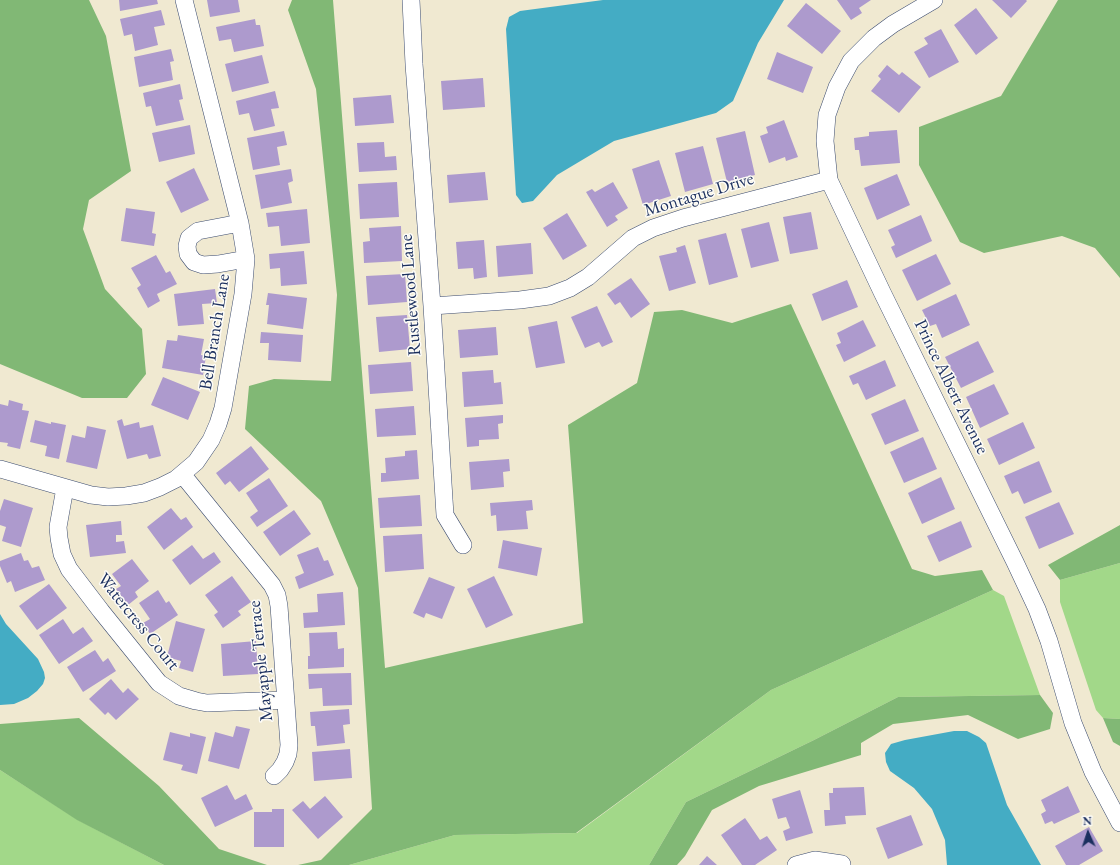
<!DOCTYPE html>
<style>
body{margin:0}
#map{position:relative;width:1120px;height:865px;overflow:hidden;background:#f0e9d1;font-family:"EB Garamond",serif}
canvas{display:block}
.north{position:absolute;left:1068px;top:813px;width:40px;height:40px;-webkit-text-stroke:3px #fdfcf7;paint-order:stroke;rotate:357deg;font-size:11px;font-weight:700;line-height:16px;text-align:center;color:#1b2f5e}
.north::after{content:'';display:block;margin:auto;width:14px;height:18px;background:#1b2f5e;clip-path:polygon(50% 0,100% 100%,50% 72%,0 100%)}
</style>
<div id="map">
<canvas width="1120" height="865"></canvas>
<div class="north">N</div>
</div>
<script>
const context = document.querySelector('canvas').getContext('2d');
context.lineJoin = 'round';
function paint(path, color) {
  context.fillStyle = color;
  context.fill(path, 'evenodd');
}
function toPath(rows) {
  const path = new Path2D();
  for (const r of rows) {
    path.moveTo(r[0], r[1]);
    for (let i = 2; i < r.length; i += 2) path.lineTo(r[i], r[i + 1]);
  }
  return path;
}
function stroke(path, color, width, dash) {
  context.strokeStyle = color;
  context.lineWidth = width;
  context.lineCap = dash ? 'butt' : 'round';
  context.setLineDash(dash || []);
  context.stroke(path);
}
function write(font, color, halo, rows, align = 'center') {
  context.font = font + ' "EB Garamond",serif';
  context.lineWidth = 3;
  context.setLineDash([]);
  context.textBaseline = 'middle';
  context.strokeStyle = halo;
  context.fillStyle = color;
  for (const [text, x, y, turn = 0] of rows) {
    context.save();
    context.translate(x, y);
    context.rotate((+turn || 0) * Math.PI / 180);
    context.textAlign = isNaN(turn) ? turn : align;
    if (halo) context.strokeText(text, 0, 0);
    context.fillText(text, 0, 0);
    context.restore();
  }
}
paint(toPath([
 [1120,563,1120,719,1103,718,1096,710,1060,602,1060,580],
 [993,590,1004,596,1040,695,898,697,814,740,686,802,649,865,349,865,455,835,577,833,771,690],
 [0,770,78,820,164,865,0,865]
]), '#a2d889');
paint(toPath([
 [0,0,89,0,106,36,131,171,89,200,83,229,105,289,142,329,146,374,127,398,82,398,0,364],
 [292,0,333,0,385,668,583,623,568,425,637,383,654,312,682,310,732,323,791,304,912,569,935,576,982,570,993,590,771,690,576,833,455,835,349,865,298,865,321,860,372,809,358,588,321,501,245,429,249,386,274,379,331,381,337,295,316,89,288,10],
 [1058,0,1120,0,1120,278,1095,248,1062,236,984,253,960,242,919,165,919,127,1001,96],
 [1120,525,1120,563,1060,580,1048,565],
 [1040,695,1053,713,1050,729,1018,739,968,715,893,724,861,743,861,755,759,786,712,810,685,856,677,865,649,865,686,802,814,740,898,697],
 [79,718,159,786,219,849,267,865,164,865,77,820,0,770,0,724],
 [1103,718,1120,719,1120,746,1113,742]
]), '#81b875');
paint(toPath([
 [603,0,784,0,758,43,733,101,716,113,614,141,557,175,533,201,522,203,516,195,506,29,509,17,520,11],
 [0,614,6,624,38,659,44,672,45,678,43,684,37,691,28,698,14,704,0,705],
 [954,731,967,731,979,737,986,743,1007,805,1041,865,947,865,945,840,932,809,914,788,890,771,886,762,885,753,891,744,905,740]
]), '#44acc4');
paint(toPath([
 [119,0,157,0,158,4,120,11],
 [207,0,238,0,240,12,210,17],
 [837,0,871,0,859,8,862,13,851,20],
 [992,0,1026,0,1027,1,1011,18],
 [806,3,841,31,822,54,787,26],
 [976,8,998,38,976,55,954,25],
 [161,10,165,25,154,27,158,45,135,51,132,34,124,36,120,19],
 [255,19,256,25,260,25,264,46,234,52,231,39,219,41,216,27],
 [941,29,959,62,929,78,914,52,928,44,924,38],
 [171,49,174,61,170,62,173,80,139,87,134,57],
 [777,52,813,67,803,93,767,79],
 [262,55,269,83,232,92,225,64],
 [887,65,899,75,902,72,921,87,899,113,871,91,881,79,878,76],
 [483,78,485,107,443,110,441,81],
 [180,84,183,99,179,100,184,120,156,126,151,106,146,107,143,93],
 [275,91,279,108,271,109,275,126,254,131,249,113,239,115,236,101],
 [391,95,394,123,355,126,353,98],
 [784,120,798,157,786,161,785,157,769,163,760,136,768,133,766,127],
 [190,125,195,154,159,162,152,133],
 [897,130,900,163,861,166,859,150,855,150,854,138,869,136,869,132],
 [284,131,287,145,277,147,280,165,253,170,247,138],
 [745,131,755,175,727,182,716,138],
 [384,142,385,157,396,156,397,170,359,172,357,143],
 [703,146,713,184,685,192,675,153],
 [659,160,671,196,643,205,632,169],
 [194,168,209,200,181,213,166,182],
 [291,169,293,181,288,183,292,203,261,209,255,175],
 [485,172,488,200,449,203,447,175],
 [897,174,910,205,877,220,864,188],
 [397,182,399,217,360,219,358,184],
 [613,182,628,208,615,216,618,220,607,227,586,192,592,189,595,192],
 [126,208,155,212,152,233,156,234,154,246,121,241],
 [307,209,310,243,281,246,279,226,268,227,266,213],
 [811,212,818,249,790,254,783,217],
 [567,213,587,246,563,260,543,228],
 [921,215,932,241,896,258,891,247,895,245,888,230],
 [769,222,779,261,751,268,741,229],
 [401,226,402,261,364,263,363,242,370,241,369,228],
 [726,233,738,277,709,285,698,240],
 [484,240,487,277,474,279,473,268,458,269,456,242],
 [531,243,533,274,498,277,496,246],
 [685,245,696,283,669,291,659,256,677,252,676,248],
 [304,251,307,284,281,286,280,268,270,269,269,254],
 [936,254,951,284,917,301,902,270],
 [156,255,166,273,170,271,177,284,157,294,160,301,148,308,137,288,141,285,131,268],
 [405,274,407,302,368,305,366,276],
 [631,278,650,304,631,318,620,302,615,305,607,294],
 [847,280,858,307,822,321,812,294],
 [215,289,217,303,202,304,204,324,178,326,174,294],
 [268,293,307,298,303,329,267,324,269,305,266,305],
 [956,294,970,325,942,338,936,324,930,326,922,310],
 [597,306,613,342,602,347,599,342,585,348,571,317],
 [407,315,410,349,379,352,376,317],
 [863,320,876,346,844,362,836,345,841,343,837,333],
 [557,321,565,363,536,368,528,327],
 [496,327,498,355,460,358,458,330],
 [261,332,303,335,301,362,268,360,269,343,260,343],
 [178,335,204,339,201,355,206,356,203,375,162,368,167,340,177,341],
 [978,341,994,372,961,388,945,357],
 [885,360,896,386,866,400,858,383,853,385,849,376],
 [411,362,413,391,370,394,368,365],
 [493,370,494,383,501,382,503,404,464,407,462,372],
 [163,377,200,392,188,420,151,405],
 [994,384,1009,414,980,428,966,397],
 [905,399,919,431,885,445,871,414],
 [9,400,23,404,22,410,29,411,20,449,7,446,8,443,0,442,0,404,8,406],
 [414,406,416,435,377,437,375,409],
 [503,415,503,423,498,424,499,439,479,440,479,446,467,447,465,418],
 [122,419,124,426,139,422,140,428,153,425,161,456,149,459,147,454,127,459,117,421],
 [35,420,51,424,51,422,66,425,59,459,45,456,47,446,30,442],
 [1023,422,1035,448,999,465,987,439],
 [87,426,106,430,97,469,66,462,72,435,85,438],
 [923,437,937,469,904,483,890,452],
 [251,446,269,469,239,492,230,481,225,485,216,473],
 [417,450,419,479,381,482,381,473,386,473,385,458,405,456,405,451],
 [509,459,510,471,503,472,504,487,471,490,469,462],
 [1039,461,1052,492,1024,504,1018,491,1012,494,1004,476],
 [941,477,955,509,922,524,908,493],
 [269,478,288,506,257,527,250,517,258,511,246,493],
 [420,495,422,526,380,528,378,498],
 [4,499,33,508,21,547,2,541,6,527,0,525,0,511],
 [532,500,533,510,526,511,528,529,497,531,496,515,491,516,490,503],
 [1059,502,1074,534,1039,549,1025,517],
 [171,508,181,520,186,517,193,527,164,550,147,527],
 [294,510,311,534,280,556,263,532],
 [121,521,122,535,116,535,116,542,124,541,126,553,90,557,86,525],
 [961,521,972,547,939,562,927,536],
 [422,534,424,569,385,572,383,536],
 [503,540,542,548,537,576,498,568],
 [192,545,203,559,214,552,221,562,190,585,172,560],
 [318,547,324,561,328,560,334,575,299,589,295,577,304,573,297,555],
 [21,553,24,561,28,560,32,568,39,566,45,580,15,592,11,581,7,583,0,566,0,561],
 [132,559,149,581,135,592,138,597,128,605,116,589,121,586,112,574],
 [232,576,251,602,238,611,241,615,223,628,214,615,218,612,205,595],
 [494,576,513,615,486,628,467,589],
 [429,577,455,587,442,619,426,613,424,618,413,613],
 [49,584,67,608,37,630,19,606],
 [158,590,166,603,169,601,178,615,150,634,143,623,150,619,139,603],
 [343,592,345,625,304,628,303,613,318,612,317,594],
 [63,619,73,634,83,627,93,641,59,664,39,635],
 [176,621,205,629,193,672,179,668,181,661,167,657],
 [337,632,338,649,344,648,344,667,308,669,308,656,310,656,309,633],
 [256,641,258,674,223,676,221,644],
 [95,650,103,662,108,658,116,671,83,692,67,667],
 [351,673,352,705,323,706,322,688,309,689,308,674],
 [111,679,123,693,128,688,139,699,116,720,108,712,105,715,89,699],
 [349,709,350,724,343,725,345,743,317,746,315,726,311,726,310,712],
 [236,726,250,729,239,769,208,761,215,732,233,737],
 [170,732,190,737,190,733,206,737,197,774,181,770,183,765,163,760],
 [350,749,352,778,314,781,312,752],
 [227,785,235,800,246,794,253,809,215,827,201,798],
 [1068,786,1080,812,1054,824,1052,821,1045,824,1041,814,1046,811,1041,800],
 [864,787,866,815,845,816,846,824,825,826,824,810,830,810,829,793,833,793,833,788],
 [800,790,813,833,786,841,783,831,790,828,786,817,778,819,772,799],
 [325,796,343,817,318,839,292,810,303,801,310,809],
 [272,809,284,809,284,847,254,847,254,812,272,812],
 [911,815,923,845,888,859,876,828],
 [745,818,760,840,767,836,777,850,755,865,742,865,721,835],
 [1089,827,1103,851,1079,865,1066,865,1055,846],
 [707,856,717,865,699,865]
]), '#ad9acd');
const minor = toPath([
 [411,0,414,64,432,306,445,515,463,545],
 [934,0,893,24,874,38,851,61,837,87,827,115,825,141,829,180,882,292,1015,562,1037,609,1049,641,1073,723,1093,772,1120,823],
 [240,223,198,231,189,238,187,246,188,254,194,262,203,265,218,264,246,259],
 [432,306,520,300,549,296,570,288,588,277,633,238,653,228,683,218,829,180],
 [0,469,91,495,108,497,126,496,144,493,160,487,176,479,196,462,211,440,218,424,223,408,243,294,246,259,240,223,184,0],
 [182,474,272,585,277,595,279,606,289,745,288,754,285,762,280,770,274,776],
 [65,488,58,527,59,538,62,554,69,569,101,611,159,683,179,696,196,701,207,703,286,700],
 [796,865,815,860,842,864]
]);
stroke(minor, '#3b4b6f', 18);
stroke(minor, '#fff', 17);
write('18px', '#1b2f5e', '#fdfcf7', [
 ["Montague Drive",699,195,-17],
 ["Rustlewood Lane",411,295,-94],
 ["Bell Branch Lane",215,332,-81],
 ["Prince Albert Avenue",951,387,64],
 ["Watercress Court",138,622,51],
 ["Mayapple Terrace",261,661,-96]
]);
</script>
